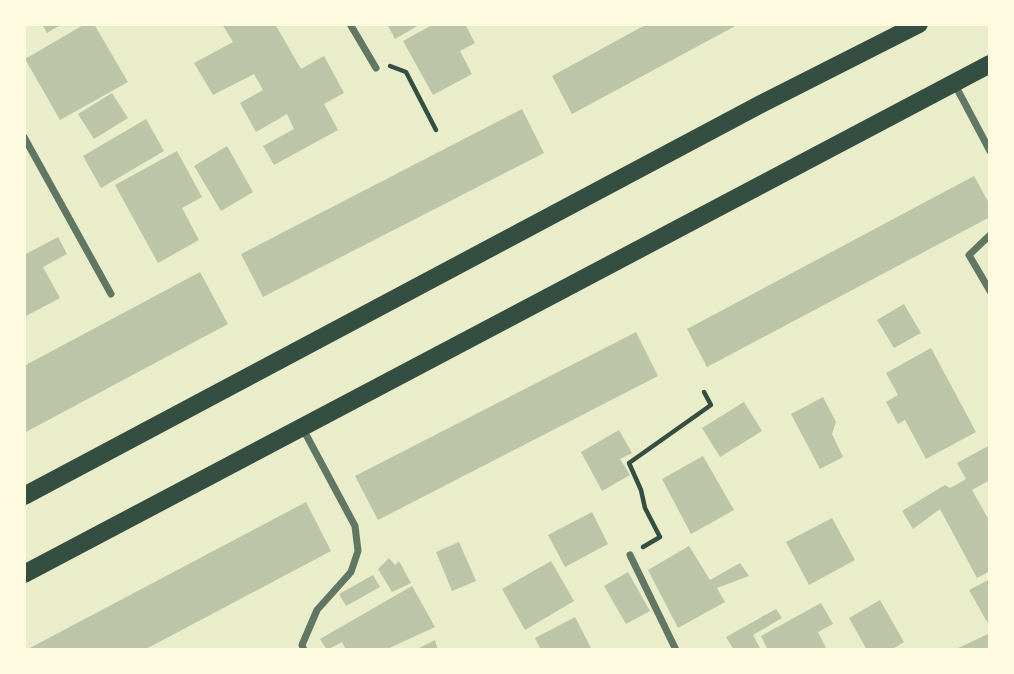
<!DOCTYPE html>
<style>
body{margin:0}
#map{position:relative;width:1014px;height:674px;overflow:hidden;background:#e9edc9;font-family:Poppins,sans-serif}
canvas{display:block}
.frame{position:absolute;inset:0;border:26px solid #fefae0;pointer-events:none}
</style>
<div id="map">
<canvas width="1014" height="674"></canvas>
<div class="frame"></div>
</div>
<script>
const context = document.querySelector('canvas').getContext('2d');
context.lineJoin = 'round';
function paint(path, color) {
  context.fillStyle = color;
  context.fill(path, 'evenodd');
}
function toPath(rows) {
  const path = new Path2D();
  for (const r of rows) {
    path.moveTo(r[0], r[1]);
    for (let i = 2; i < r.length; i += 2) path.lineTo(r[i], r[i + 1]);
  }
  return path;
}
function stroke(path, color, width, dash) {
  context.strokeStyle = color;
  context.lineWidth = width;
  context.lineCap = dash ? 'butt' : 'round';
  context.setLineDash(dash || []);
  context.stroke(path);
}
paint(toPath([
 [42,24,62,24,47,33],
 [85,24,94,24,128,82,60,120,25,59],
 [222,24,275,24,301,69,324,56,344,93,324,104,338,130,274,165,263,146,294,129,287,114,256,132,240,103,263,90,254,74,213,95,194,63,233,42],
 [387,24,421,24,395,39],
 [434,24,465,24,475,43,460,51,472,74,433,95,403,41],
 [647,24,739,24,572,114,552,76],
 [112,93,128,118,94,139,78,114],
 [522,109,544,153,263,297,241,254],
 [146,119,164,151,101,188,83,156],
 [227,146,253,192,221,211,194,166],
 [177,151,202,197,182,208,199,240,158,263,115,185],
 [974,176,990,205,990,217,707,367,687,329],
 [58,237,67,254,43,267,60,298,24,317,24,255],
 [200,272,228,324,24,433,24,366],
 [904,304,921,333,894,348,877,320],
 [636,332,658,376,378,520,355,476],
 [931,348,976,432,926,459,905,420,898,424,886,402,898,395,886,373],
 [823,397,836,422,832,434,843,457,820,469,791,414],
 [744,402,762,431,720,457,702,428],
 [619,430,632,453,620,459,630,475,602,491,581,452],
 [990,445,990,480,972,490,990,522,990,571,977,578,940,509,913,529,902,511,945,485,950,488,966,479,957,463],
 [703,456,734,510,691,534,662,479],
 [306,502,331,551,144,650,26,650],
 [592,512,608,544,565,567,548,535],
 [832,518,855,560,809,585,786,542],
 [459,542,476,581,452,591,436,552],
 [689,546,710,580,740,563,749,576,717,588,725,602,678,628,648,570],
 [389,558,395,565,399,561,411,583,392,592,378,569],
 [551,561,574,601,525,630,502,589],
 [628,572,650,611,626,624,604,586],
 [373,575,380,587,346,606,339,594],
 [990,579,990,627,969,590],
 [412,586,435,627,385,650,346,650,342,642,327,650,320,639],
 [880,600,904,642,891,650,867,650,849,618],
 [821,603,833,624,818,632,827,650,768,650,761,636],
 [776,609,782,618,753,635,761,650,734,650,726,637],
 [575,617,592,650,541,650,535,638],
 [990,633,990,650,954,650],
 [435,640,438,650,415,650]
]), '#bcc5a7');
stroke(toPath([
 [390,66,406,72,436,130],
 [643,547,660,537,645,508,641,490,629,463,711,405,704,392]
]), '#344e41', 4.5);
stroke(toPath([
 [350,24,376,68],
 [954,83,990,151],
 [24,137,111,294],
 [990,235,969,255,990,291],
 [303,429,355,526,358,551,351,572,317,610,302,645,304,650],
 [630,555,676,650]
]), '#617663', 7);
stroke(toPath([
 [24,496,761,104,919,24],
 [24,574,990,64]
]), '#344e41', 18);
</script>
